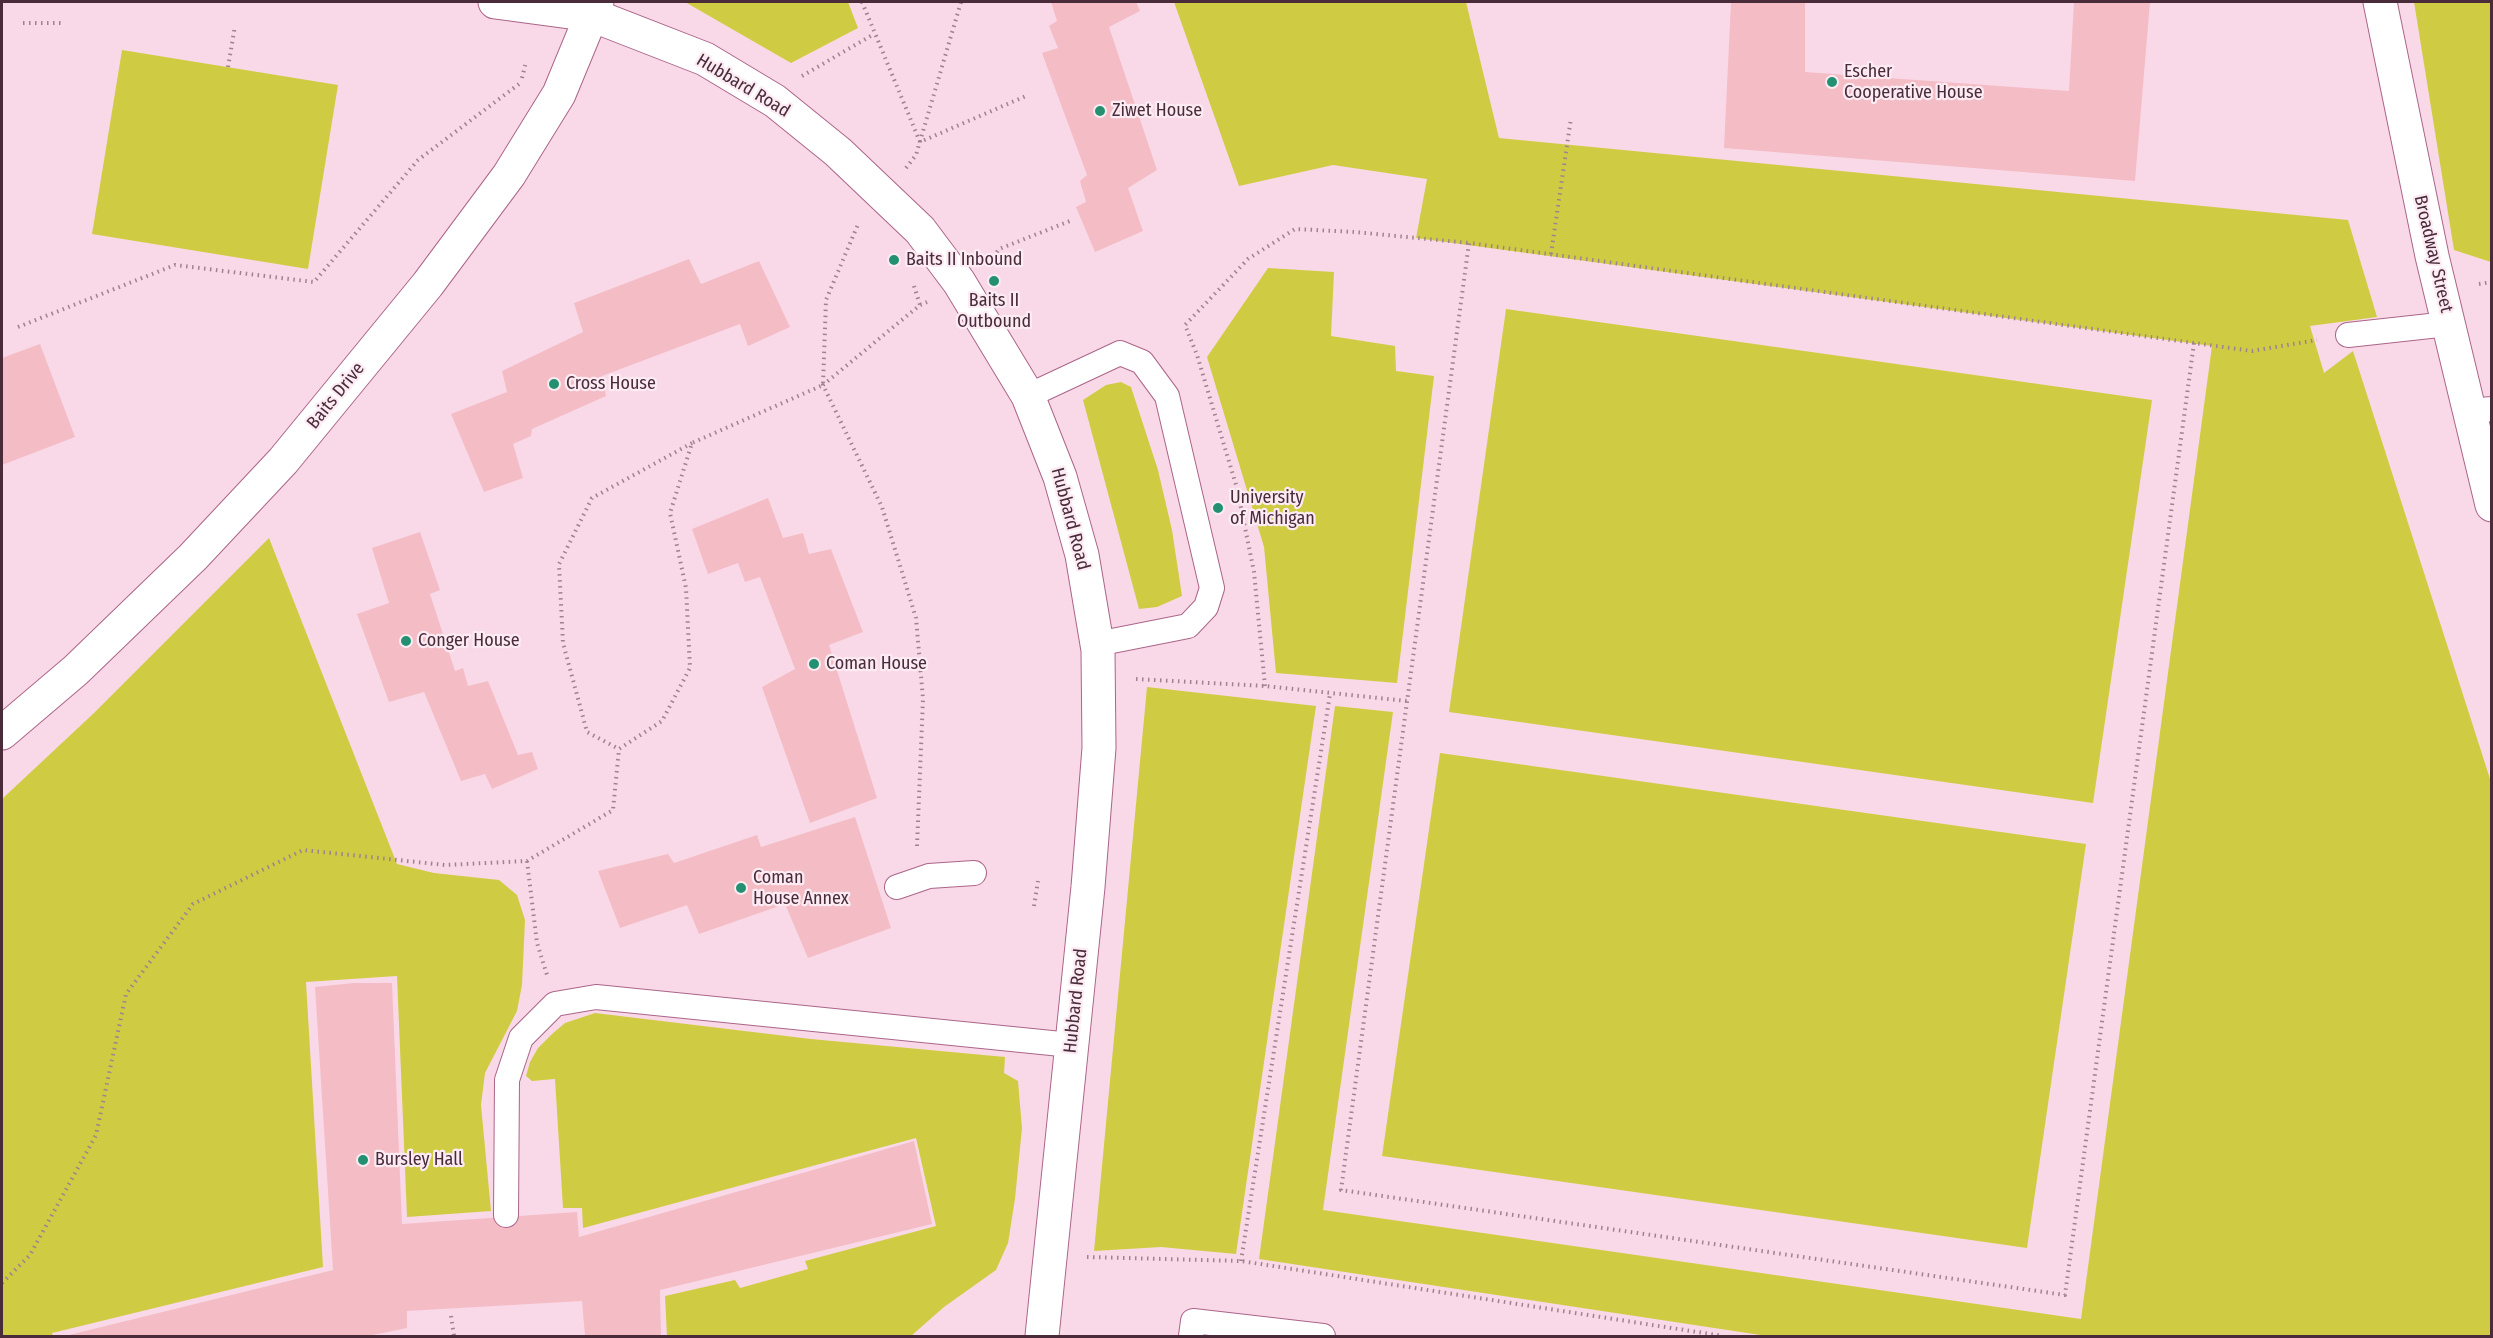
<!DOCTYPE html>
<style>
body{margin:0}
#map{position:relative;width:2493px;height:1338px;overflow:hidden;background:#f9d9e8;font-family:"Fira Sans Condensed",sans-serif}
canvas{display:block}
.frame{position:absolute;inset:0;border:3px solid #492b3a;pointer-events:none}
</style>
<div id="map">
<canvas width="2493" height="1338"></canvas>
<div class="frame"></div>
</div>
<script>
const context = document.querySelector('canvas').getContext('2d');
context.lineJoin = 'round';
function paint(path, color) {
  context.fillStyle = color;
  context.fill(path, 'evenodd');
}
function toPath(rows) {
  const path = new Path2D();
  for (const r of rows) {
    path.moveTo(r[0], r[1]);
    for (let i = 2; i < r.length; i += 2) path.lineTo(r[i], r[i + 1]);
  }
  return path;
}
function stroke(path, color, width, dash) {
  context.strokeStyle = color;
  context.lineWidth = width;
  context.lineCap = dash ? 'butt' : 'round';
  context.setLineDash(dash || []);
  context.stroke(path);
}
function write(font, color, halo, rows, align = 'center') {
  context.font = font + ' "Fira Sans Condensed",sans-serif';
  context.lineWidth = 4.5;
  context.setLineDash([]);
  context.textBaseline = 'middle';
  context.strokeStyle = halo;
  context.fillStyle = color;
  for (const [text, x, y, turn = 0] of rows) {
    context.save();
    context.translate(x, y);
    context.rotate((+turn || 0) * Math.PI / 180);
    context.textAlign = isNaN(turn) ? turn : align;
    if (halo) context.strokeText(text, 0, 0);
    context.fillText(text, 0, 0);
    context.restore();
  }
}
paint(toPath([
 [685,2,848,2,858,28,791,63],
 [1174,2,1466,2,1499,138,2348,220,2377,317,2310,326,2324,373,2353,351,2491,782,2491,1336,1767,1336,1259,1259,1335,706,1393,712,1323,1210,2081,1319,2212,346,1416,238,1427,179,1333,165,1239,186],
 [2414,2,2491,2,2491,262,2454,250],
 [122,50,338,85,308,269,92,234],
 [1268,268,1334,272,1331,336,1395,346,1396,371,1434,376,1397,683,1276,673,1264,547,1207,357],
 [1506,309,2152,400,2093,803,1449,712],
 [1121,382,1131,387,1158,470,1172,530,1182,596,1157,607,1139,609,1083,400,1106,385],
 [269,538,397,864,434,873,499,880,517,895,525,920,522,985,517,1011,485,1073,481,1105,491,1211,407,1217,397,976,306,982,323,1267,52,1333,53,1336,2,1336,2,799,94,713],
 [1147,687,1316,706,1236,1254,1161,1247,1094,1251],
 [1440,753,2086,844,2027,1248,1382,1156],
 [595,1013,811,1039,1005,1057,1004,1073,1018,1081,1022,1128,1015,1199,1008,1243,996,1270,944,1307,911,1336,667,1336,665,1296,735,1280,740,1288,808,1269,805,1261,936,1226,916,1138,583,1228,582,1208,563,1208,555,1079,532,1081,526,1076,530,1062,538,1048,552,1034,565,1023]
]), '#cfcc43');
paint(toPath([
 [1051,2,1136,2,1140,11,1109,27,1157,170,1128,188,1143,231,1095,252,1076,207,1086,202,1080,181,1087,175,1042,53,1058,48,1049,26,1057,21],
 [1731,2,1805,2,1805,72,2069,91,2074,2,2150,2,2135,181,1724,148],
 [689,259,701,284,759,261,790,327,748,346,740,324,602,376,606,396,532,429,531,436,513,444,523,478,484,492,451,414,507,392,502,371,583,332,574,303],
 [40,344,75,437,2,465,2,358],
 [768,498,783,538,803,533,809,554,831,549,863,632,829,645,877,798,810,823,762,687,795,669,760,577,745,582,738,563,708,574,692,529],
 [420,532,440,590,430,594,455,671,463,668,468,686,488,681,518,755,532,752,538,769,492,789,485,774,461,781,424,692,389,702,357,614,389,603,372,548],
 [855,817,891,928,808,958,785,904,699,934,687,905,620,928,598,871,668,854,674,863,757,835,761,847],
 [354,983,392,983,402,1224,577,1212,579,1237,914,1141,932,1224,660,1290,661,1336,585,1336,582,1301,407,1311,407,1328,368,1336,65,1336,333,1270,315,987]
]), '#f4bdc5');
const service = toPath([
 [2348,335,2448,324],
 [1028,396,1120,353,1142,362,1167,396,1212,588,1206,607,1188,626,1097,644],
 [2469,411,2492,409],
 [897,887,929,876,974,873],
 [506,1215,507,1080,521,1038,555,1004,596,997,1071,1045],
 [1191,1336,1193,1321,1323,1336]
]);
const minor = toPath([
 [495,2,592,15],
 [2380,2,2432,256,2492,505]
]);
const tertiary = toPath([
 [592,15,705,59,775,101,838,152,920,230,959,282,1028,396,1060,477,1082,555,1098,650,1099,748,1088,887,1042,1336],
 [2,733,76,670,193,557,283,461,428,284,509,175,559,94,597,2]
]);
stroke(service, '#ab6589', 26);
stroke(minor, '#ab6589', 35);
stroke(tertiary, '#ab6589', 35);
stroke(toPath([
 [862,2,920,142,1026,96],
 [23,23,63,23],
 [228,67,235,26],
 [802,76,874,34],
 [522,78,526,62],
 [906,168,916,155,961,2],
 [1551,254,1571,118],
 [990,262,999,249,1070,221],
 [2479,284,2492,282],
 [914,286,920,305],
 [18,327,175,265,314,282,418,160,519,84],
 [2194,343,2065,1295,1341,1190,1469,243,2252,351,2317,340],
 [692,443,592,498,559,564,563,643,587,732,619,749,662,721,690,668,686,588,670,513,692,443,823,385,826,300,859,222],
 [1136,679,1265,686,1407,701],
 [1265,686,1254,572,1237,488,1197,355,1185,325,1248,259,1295,229,1355,232,1469,243],
 [917,846,923,699,916,618,882,507,823,385,920,305,927,302],
 [527,861,537,943,547,975],
 [1034,906,1038,881],
 [1087,1257,1241,1261,1723,1336],
 [1241,1261,1330,694],
 [2,1283,30,1255,96,1135,126,994,193,904,303,850,445,865,527,861,613,810,619,749],
 [451,1316,454,1336]
]), '#a08190', 4, [1.5, 4.5]);
stroke(service, '#fff', 24);
stroke(minor, '#fff', 33);
stroke(tertiary, '#fff', 33);
for (const [x, y, r, color] of [
 [1832,82,6,"#239171"],
 [1100,111,6,"#239171"],
 [894,260,6,"#239171"],
 [994,281,6,"#239171"],
 [554,384,6,"#239171"],
 [1218,508,6,"#239171"],
 [406,641,6,"#239171"],
 [814,664,6,"#239171"],
 [741,888,6,"#239171"],
 [363,1160,6,"#239171"]
]) {
  const dot = new Path2D();
  dot.arc(x, y, r, 0, 2 * Math.PI);
  context.fillStyle = color;
  context.fill(dot);
  stroke(dot, '#fcebf3', 2);
}
write('18px', '#492b3a', '#fcebf3', [
 ["Escher",1844,72],
 ["Cooperative House",1844,93],
 ["Ziwet House",1112,111],
 ["Baits II Inbound",906,260],
 ["Baits II",994,301,"center"],
 ["Outbound",994,322,"center"],
 ["Cross House",566,384],
 ["University",1230,498],
 ["of Michigan",1230,519],
 ["Conger House",418,641],
 ["Coman House",826,664],
 ["Coman",753,878],
 ["House Annex",753,899],
 ["Bursley Hall",375,1160]
], 'left');
write('18px', '#492b3a', '#fcebf3', [
 ["Hubbard Road",743,86,31],
 ["Broadway Street",2433,254,77],
 ["Baits Drive",336,396,-51],
 ["Hubbard Road",1070,519,75],
 ["Hubbard Road",1076,1001,-84]
]);
</script>
